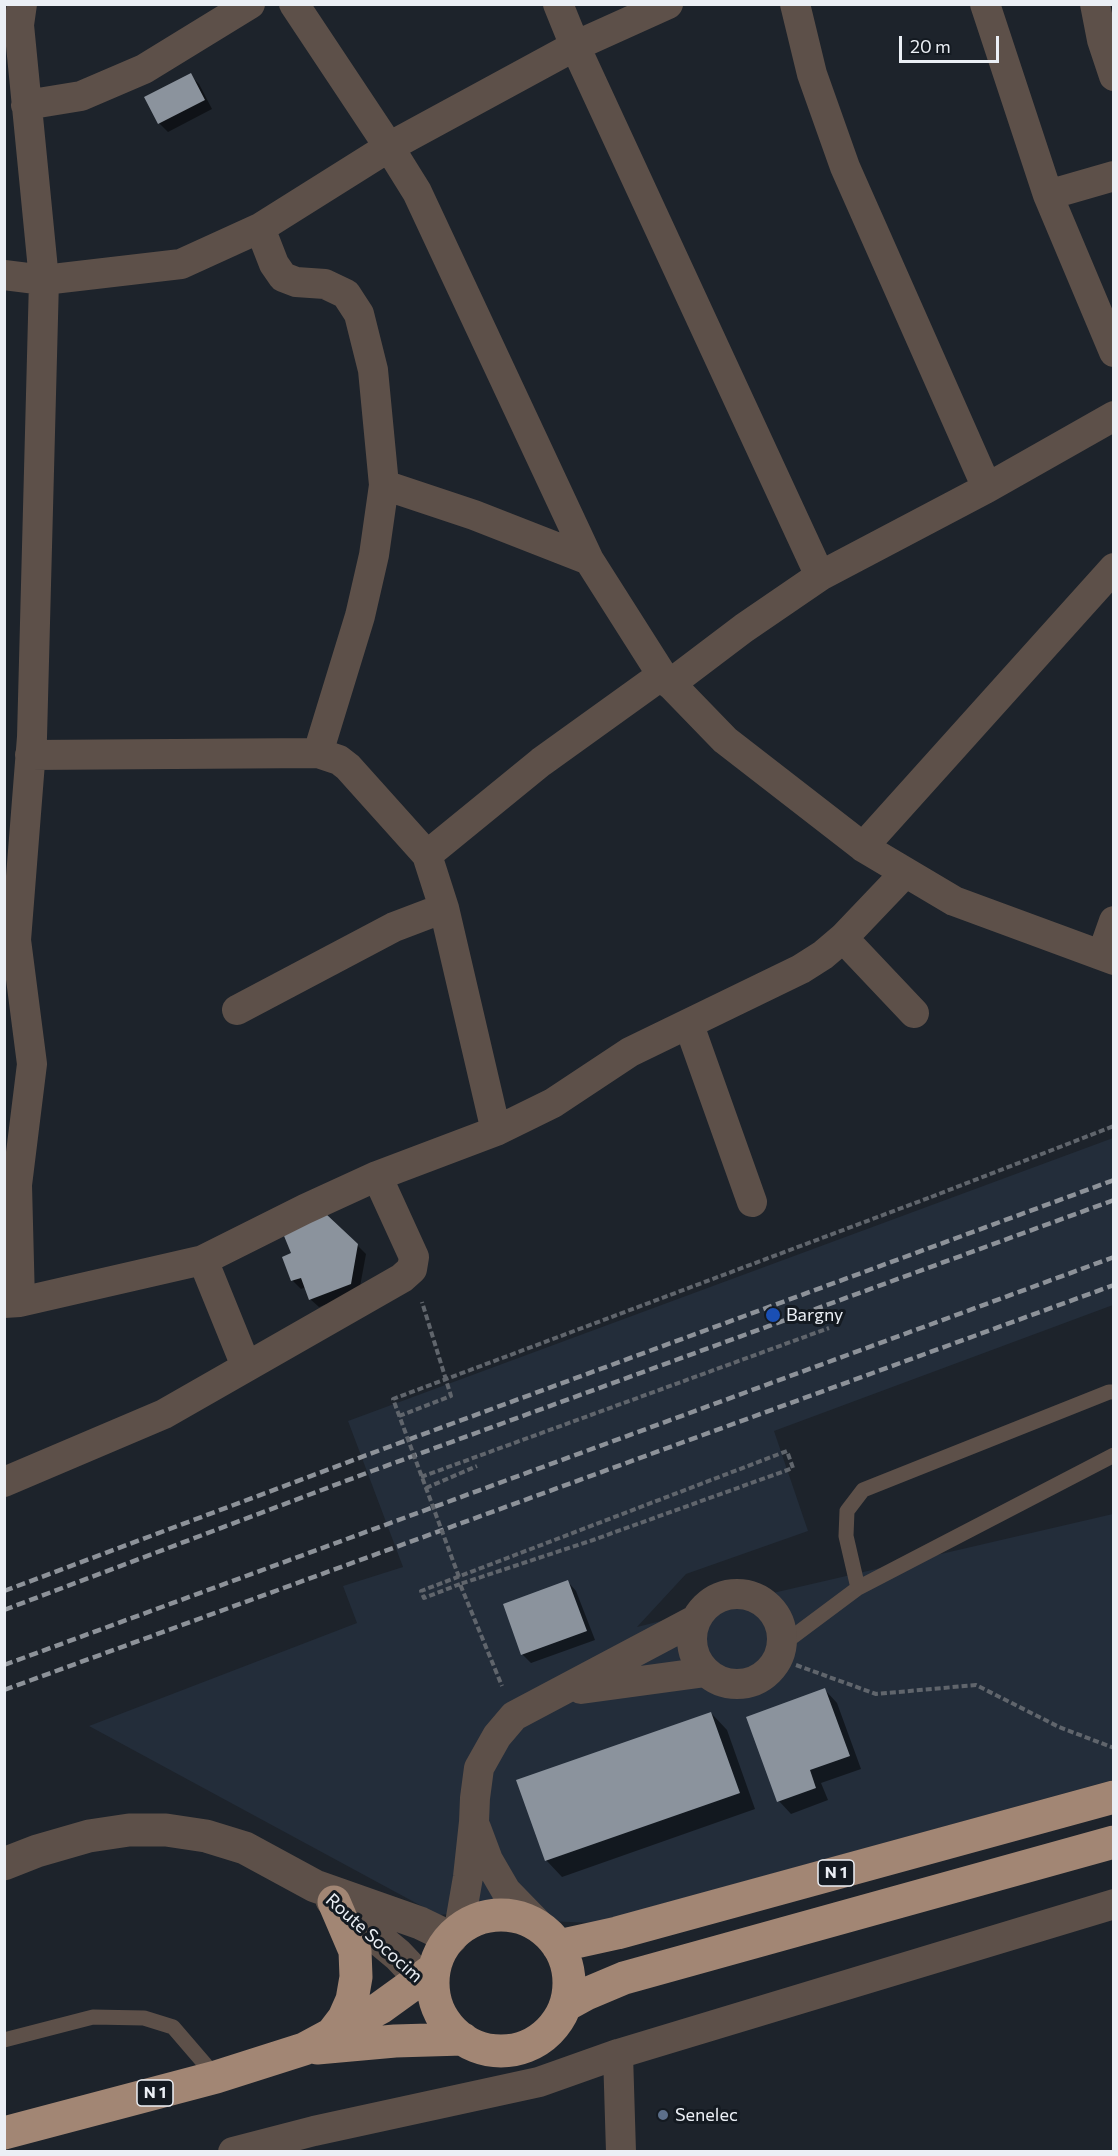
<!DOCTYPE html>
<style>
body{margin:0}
#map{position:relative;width:1118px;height:2156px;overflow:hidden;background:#1d232b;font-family:Commissioner,sans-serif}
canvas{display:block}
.frame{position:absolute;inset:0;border:6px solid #ebeff5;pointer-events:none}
.scale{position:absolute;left:899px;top:36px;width:100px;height:27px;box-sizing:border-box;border:3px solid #ebeff5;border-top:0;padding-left:8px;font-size:18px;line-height:21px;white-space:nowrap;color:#ebeff5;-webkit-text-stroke:4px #141a21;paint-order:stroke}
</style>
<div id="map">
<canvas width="1118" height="2156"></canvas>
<div class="frame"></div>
<div class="scale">20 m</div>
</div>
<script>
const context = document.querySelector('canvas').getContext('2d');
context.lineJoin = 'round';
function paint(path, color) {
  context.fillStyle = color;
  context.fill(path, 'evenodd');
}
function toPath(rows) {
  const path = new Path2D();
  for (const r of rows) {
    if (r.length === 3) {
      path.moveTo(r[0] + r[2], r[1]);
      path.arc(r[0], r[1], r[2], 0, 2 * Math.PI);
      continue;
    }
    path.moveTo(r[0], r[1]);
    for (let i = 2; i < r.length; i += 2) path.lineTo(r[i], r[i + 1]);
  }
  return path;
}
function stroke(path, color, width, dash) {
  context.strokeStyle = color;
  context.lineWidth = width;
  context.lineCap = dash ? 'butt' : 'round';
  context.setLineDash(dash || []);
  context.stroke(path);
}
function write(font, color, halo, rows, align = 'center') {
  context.font = font + ' Commissioner,sans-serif';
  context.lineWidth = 6;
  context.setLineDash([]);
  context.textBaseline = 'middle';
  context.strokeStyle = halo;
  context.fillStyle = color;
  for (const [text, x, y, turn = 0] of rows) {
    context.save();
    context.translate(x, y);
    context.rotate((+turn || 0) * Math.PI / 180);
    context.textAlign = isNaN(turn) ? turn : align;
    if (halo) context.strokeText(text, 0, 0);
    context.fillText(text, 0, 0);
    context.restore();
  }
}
paint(toPath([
 [1113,1138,1113,1305,774,1431,808,1531,686,1574,637,1627,773,1593,1113,1514,1113,1780,593,1923,546,1921,512,1909,438,1915,89,1726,357,1623,343,1586,403,1567,348,1421]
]), '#232d3a');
paint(toPath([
 [190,75,199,84,212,109,168,132,159,123,146,98],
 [357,1245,366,1254,359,1292,319,1307,310,1299,306,1287,301,1289,292,1280,293,1254],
 [568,1582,576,1591,595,1640,531,1663,522,1654],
 [825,1690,837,1703,861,1769,821,1783,828,1800,791,1814,779,1801],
 [711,1713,727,1730,755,1809,562,1877,546,1860]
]), '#0007');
paint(toPath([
 [191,73,205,100,158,124,144,97],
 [326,1214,358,1244,351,1284,309,1300,301,1278,291,1281,282,1257,291,1253,282,1231],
 [568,1580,587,1631,521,1655,503,1604],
 [825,1688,850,1756,810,1770,816,1788,777,1802,746,1717],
 [711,1712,740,1793,545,1861,516,1780]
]), '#8b939d');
stroke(toPath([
 [931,1197,1114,1126],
 [399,1416,451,1396,422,1302],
 [421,1477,829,1328],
 [426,1488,477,1466],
 [460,1584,424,1598,421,1591,787,1451,793,1468,593,1540,460,1584,502,1686],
 [796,1665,876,1694,976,1685,1059,1727,1114,1748]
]), '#60656c', 4, [6, 3]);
stroke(toPath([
 [858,1588,846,1536,847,1511,863,1490,1109,1392,1114,1392],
 [783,1644,858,1588,1114,1455],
 [4,2040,93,2017,144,2018,173,2027,216,2077]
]), '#5d5049', 15);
stroke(toPath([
 [294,4,389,147,417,192,589,560,662,675,725,740,863,847,954,901,1114,960],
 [558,4,575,46,820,576],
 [795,4,812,74,845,167,987,488],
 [985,4,1048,195,1114,352],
 [1095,4,1102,40,1114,76],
 [26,105,81,96,144,69,250,4],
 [1048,195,1114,176],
 [260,228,274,264,283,277,296,282,325,284,346,294,359,314,373,370,384,485,374,555,360,616,318,753],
 [4,275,44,280,181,264,260,228,389,147,575,46,668,4],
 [384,485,474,515,589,560],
 [670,684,744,628,820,576,987,488,1114,416],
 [30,755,318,753,339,760,348,767,427,855,444,908,496,1131],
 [863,847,1114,568],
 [427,855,541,762,662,675],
 [843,938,914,1013],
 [1102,955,1114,921],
 [237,1010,394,927,444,908],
 [689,1025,752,1202],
 [203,1260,246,1366],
 [20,1302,17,1185,32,1064,16,940,32,737,44,280,19,25,22,4],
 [4,1303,20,1302,203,1260,305,1209,377,1176,496,1131,553,1103,630,1052,801,969,823,955,843,938,905,873],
 [4,1482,164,1414,402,1278,412,1269,414,1257,377,1176],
 [737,1639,45],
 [581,1689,706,1672],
 [476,1828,488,1860,506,1891,542,1928],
 [459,1929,468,1877,474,1822,475,1798,479,1768,497,1736,514,1716,695,1620],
 [618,2054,621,2152],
 [233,2152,314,2131,539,2082,618,2054,1114,1904]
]), '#5d5049', 30);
stroke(toPath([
 [4,1864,37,1851,89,1836,129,1830,166,1830,206,1836,245,1848,315,1886,420,1923,451,1938],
 [332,1900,398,1955,433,1992]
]), '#5d5049', 33);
stroke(toPath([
 [501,1983,68],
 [558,1946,617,1933,1114,1797],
 [566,2005,586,1994,624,1978,1114,1842],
 [331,2035,344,2018,352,2000,356,1977,355,1951,334,1902],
 [317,2048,395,2041,463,2039],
 [4,2133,216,2077,304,2049,380,2008,434,1969]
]), '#a28674', 33);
stroke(toPath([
 [4,1591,383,1449,1114,1180],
 [4,1610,372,1471,1114,1200],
 [4,1665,1114,1257],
 [4,1690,1114,1285]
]), '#8d9299', 4.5, [9, 4.5]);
stroke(toPath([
 [459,1577,393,1399,931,1197]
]), '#60656c', 4, [6, 3]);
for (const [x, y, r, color] of [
 [773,1315,8,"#1a4fb4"],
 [663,2115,6,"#5c6f8a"]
]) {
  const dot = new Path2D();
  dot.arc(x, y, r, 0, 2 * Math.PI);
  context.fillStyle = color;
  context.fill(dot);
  stroke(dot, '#141a21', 2);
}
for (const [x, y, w] of [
 [836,1873,36],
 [155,2093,36]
]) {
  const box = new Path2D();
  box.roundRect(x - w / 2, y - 13, w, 26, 4.5);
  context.fillStyle = '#141a21';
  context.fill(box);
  stroke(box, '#ebeff5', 1.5);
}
write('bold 16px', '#ebeff5', null, [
 ["N 1",836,1873],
 ["N 1",155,2093]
]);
write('18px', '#ebeff5', '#141a21', [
 ["Bargny",786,1315],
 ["Senelec",675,2115]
], 'left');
write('18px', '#ebeff5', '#141a21', [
 ["Route Sococim",374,1938,42]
]);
</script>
